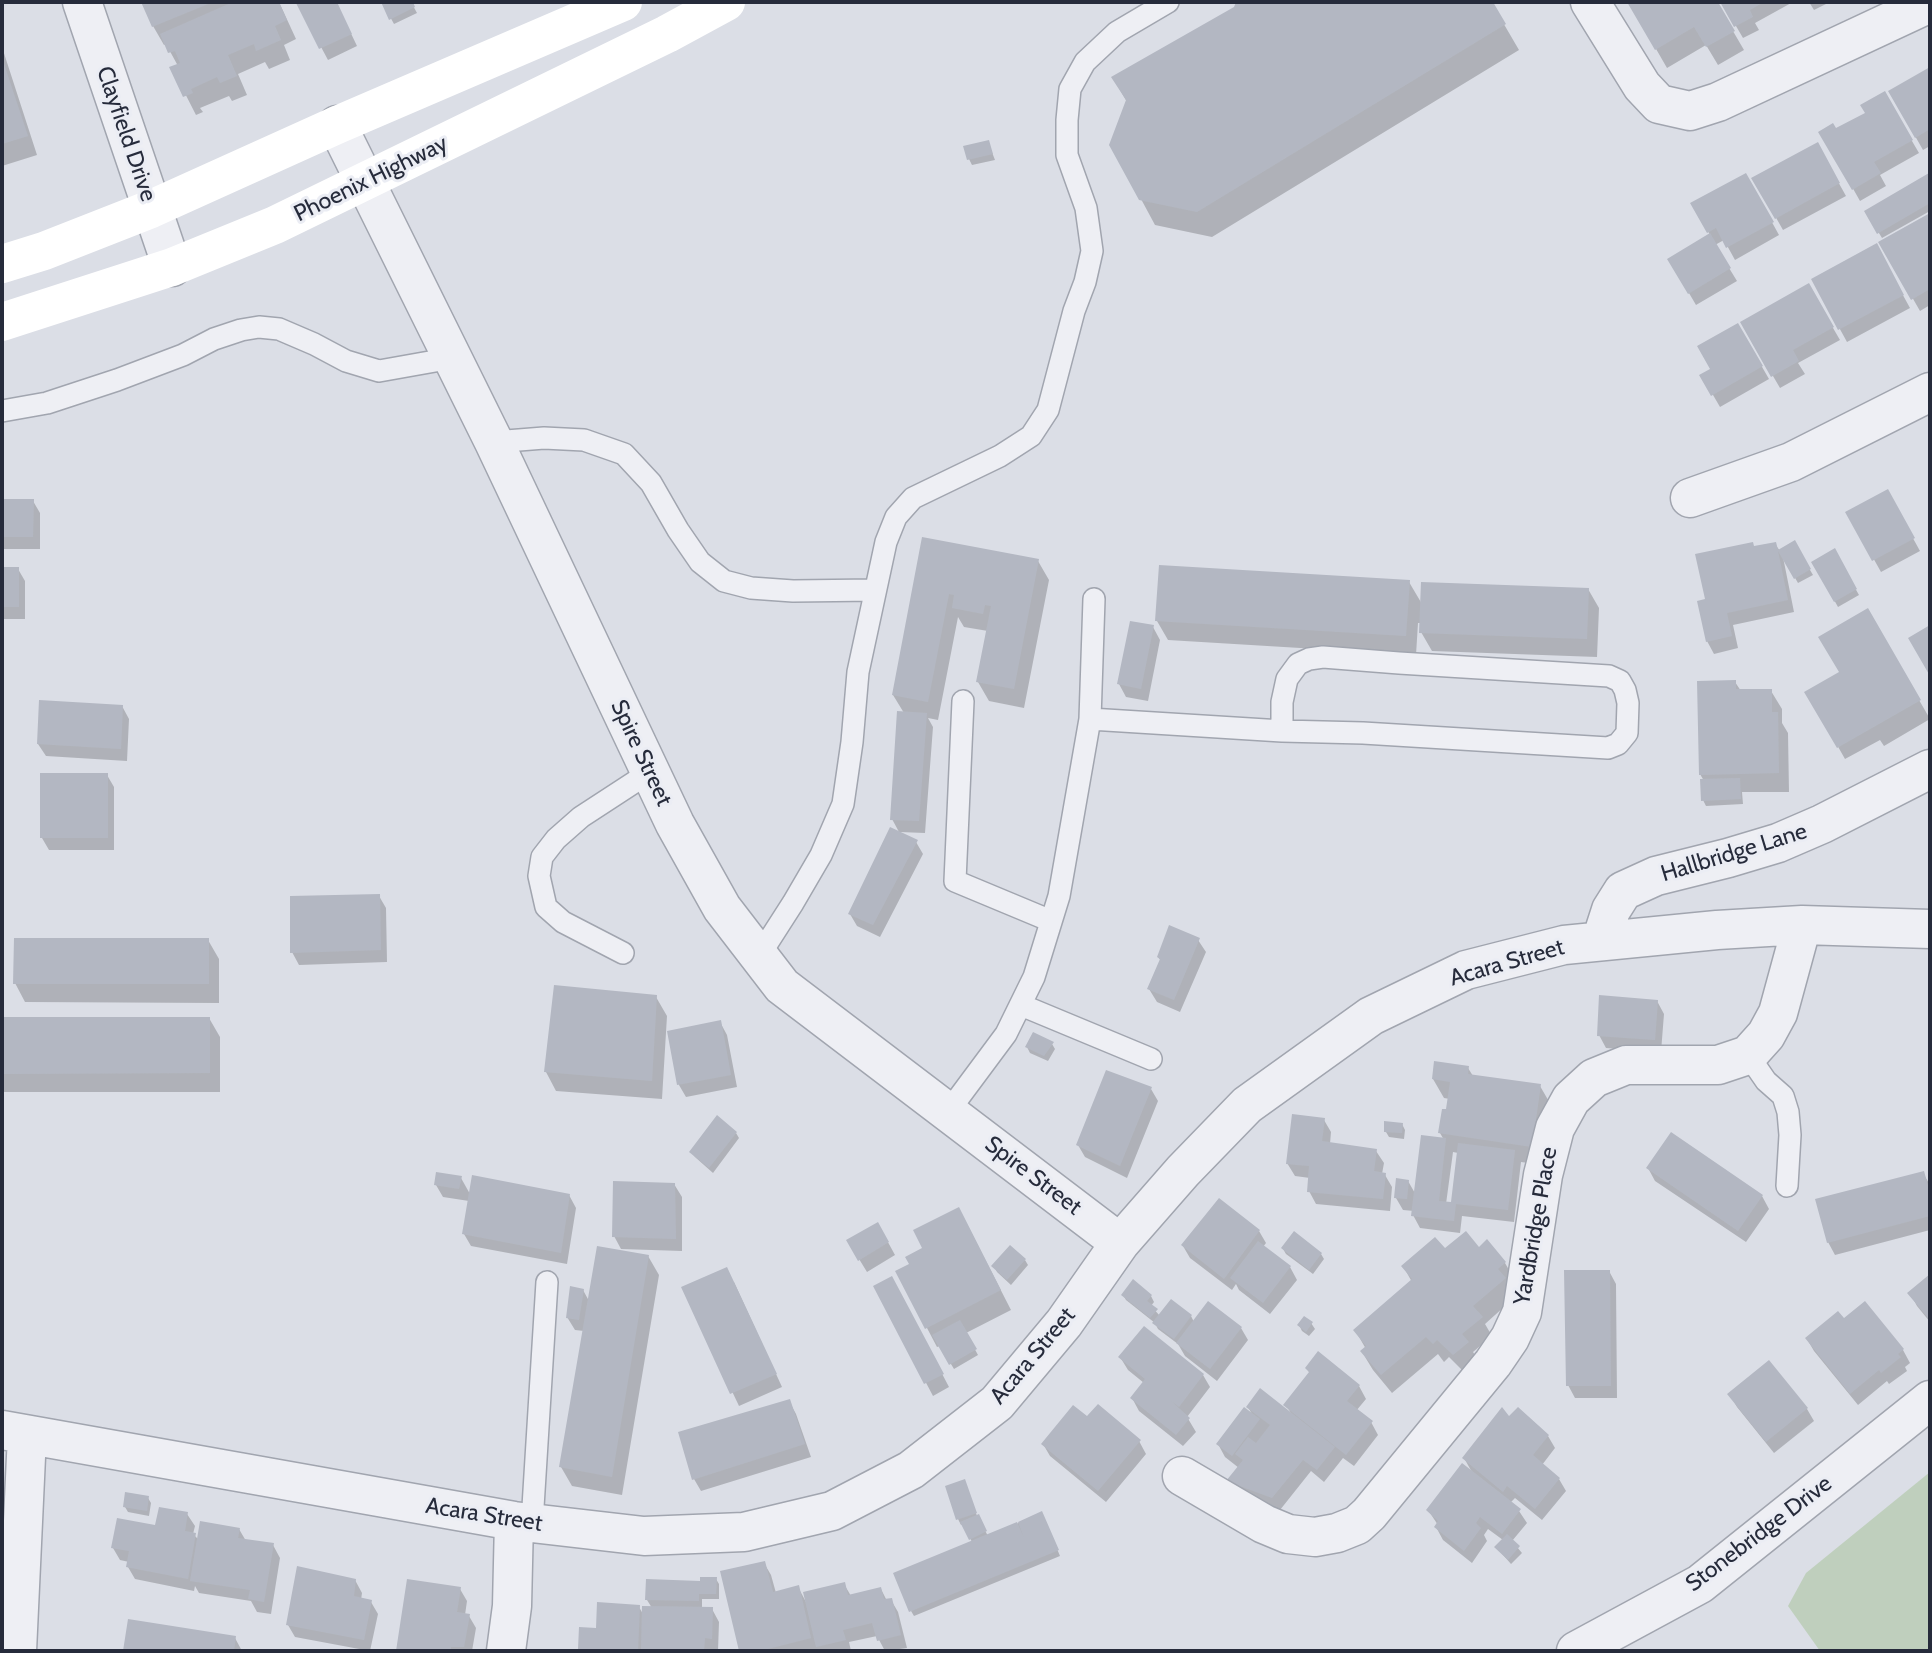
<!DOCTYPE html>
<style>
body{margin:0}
#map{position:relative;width:1932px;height:1653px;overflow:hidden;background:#dbdee6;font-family:Cabin,sans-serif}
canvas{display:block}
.frame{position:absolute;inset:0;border:4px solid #262b3b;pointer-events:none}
</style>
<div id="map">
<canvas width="1932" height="1653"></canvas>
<div class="frame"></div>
</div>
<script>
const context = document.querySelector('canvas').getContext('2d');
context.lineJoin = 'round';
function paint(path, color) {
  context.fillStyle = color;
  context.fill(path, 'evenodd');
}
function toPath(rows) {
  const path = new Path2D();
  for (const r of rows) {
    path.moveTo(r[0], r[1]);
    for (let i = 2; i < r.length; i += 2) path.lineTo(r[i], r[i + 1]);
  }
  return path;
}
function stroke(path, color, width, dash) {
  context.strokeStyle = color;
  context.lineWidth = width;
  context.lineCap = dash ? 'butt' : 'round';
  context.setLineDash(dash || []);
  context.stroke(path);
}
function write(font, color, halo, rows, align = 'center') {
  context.font = font + ' Cabin,sans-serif';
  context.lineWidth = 6;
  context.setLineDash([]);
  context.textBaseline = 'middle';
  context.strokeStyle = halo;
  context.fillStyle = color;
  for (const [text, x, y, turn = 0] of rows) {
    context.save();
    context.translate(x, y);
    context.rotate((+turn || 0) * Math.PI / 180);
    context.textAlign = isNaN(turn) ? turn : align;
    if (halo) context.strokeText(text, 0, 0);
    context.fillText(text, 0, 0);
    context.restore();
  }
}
paint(toPath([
 [1930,1472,1930,1651,1820,1651,1788,1606,1806,1573]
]), '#bfcfbd');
paint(toPath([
 [143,2,279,2,296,39,284,45,290,60,269,69,265,62,238,74,247,95,232,101,229,96,200,108,203,112,196,115,172,68,178,66,166,44,164,45,153,26],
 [302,2,336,2,357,46,328,60,298,4],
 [382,2,411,2,417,13,394,24],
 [1237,2,1491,2,1519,50,1212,237,1155,225,1141,199,1127,102,1113,78,1236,8],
 [1629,2,1716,2,1744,50,1718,65,1706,45,1667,68],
 [1722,2,1793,2,1755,23,1759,30,1743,38],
 [1809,2,1830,2,1814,10],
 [2,47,37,155,2,166],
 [1930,69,1930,146,1923,150,1890,92],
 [1884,93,1919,153,1880,175,1886,186,1860,201,1821,132,1836,131,1867,113],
 [988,142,995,160,972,165,969,159],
 [1817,144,1846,196,1783,230,1754,179],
 [1746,175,1779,235,1735,260,1724,240,1715,245,1737,281,1696,305,1669,259,1710,235,1693,204],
 [1928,176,1930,179,1930,211,1882,238,1866,212],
 [1930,215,1930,305,1920,311,1881,243],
 [1876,246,1910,308,1847,342,1813,280],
 [1808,285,1840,340,1798,363,1805,374,1780,388,1742,323],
 [1738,325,1769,379,1720,407,1702,376,1713,369],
 [1887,491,1920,551,1881,572,1848,513],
 [2,501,33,501,40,513,40,549,2,549],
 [923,539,1038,561,1049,580,1024,708,989,701,978,682,988,631,964,627,958,617,938,720,928,718,933,727,925,833,899,832,892,819,904,713,893,695],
 [1794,543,1813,575,1798,583,1783,557,1794,612,1733,625,1738,648,1714,654,1707,641,1707,601,1755,548,1775,544,1780,551],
 [1834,551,1859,595,1838,607,1813,562],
 [2,569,18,569,25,581,25,619,2,619],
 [1409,582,1422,604,1588,589,1599,608,1597,657,1432,651,1421,632,1421,623,1418,623,1416,655,1168,640,1157,621],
 [1867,610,1930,719,1884,746,1880,740,1845,759,1807,692,1841,673],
 [1153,627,1160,640,1148,701,1126,697,1119,684],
 [1735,682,1741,691,1771,691,1782,709,1782,723,1788,733,1789,792,1742,792,1743,804,1706,806,1703,800,1704,781,1700,774],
 [122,706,129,719,127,761,46,756,38,744],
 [107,775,114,787,114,850,49,850,42,838],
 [916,842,923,854,880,937,857,926,850,914],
 [379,896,386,908,387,962,299,965,292,952],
 [208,940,219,959,219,1003,25,1002,15,983],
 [1198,940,1206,952,1180,1012,1157,1002,1149,989,1161,961,1158,957],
 [656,997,667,1016,662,1099,556,1091,546,1072],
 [1657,1001,1664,1014,1661,1052,1606,1048,1599,1035],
 [2,1018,209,1018,220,1037,220,1092,2,1092],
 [720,1022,727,1035,737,1087,686,1097,679,1085,669,1033],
 [1052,1044,1055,1049,1048,1061,1030,1053,1027,1047],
 [1468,1068,1473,1076,1540,1086,1551,1105,1542,1165,1521,1162,1514,1222,1462,1216,1460,1233,1420,1228,1413,1215,1414,1211,1403,1210,1396,1198,1408,1181,1416,1195,1444,1140,1440,1133,1450,1099,1444,1098,1433,1079],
 [1453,1152,1458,1153,1452,1204,1446,1204],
 [1151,1089,1158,1101,1127,1178,1085,1157,1078,1145],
 [1324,1120,1331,1132,1330,1144,1376,1151,1384,1163,1382,1174,1385,1175,1392,1187,1390,1211,1316,1204,1309,1191,1310,1178,1295,1176,1287,1163],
 [1402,1124,1405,1130,1404,1139,1389,1137,1386,1132],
 [736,1133,739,1138,713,1173,695,1157,691,1152],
 [1648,1168,1762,1196,1769,1209,1746,1242,1655,1181],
 [1923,1173,1930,1185,1930,1230,1835,1255,1828,1242],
 [461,1178,470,1194,569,1195,576,1208,567,1264,471,1246,464,1234,469,1201,443,1197,436,1185],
 [674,1184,682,1197,682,1251,621,1249,614,1236],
 [878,1224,895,1255,867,1272,848,1241],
 [969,1228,1011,1310,966,1333,978,1355,954,1369,940,1346,937,1347,927,1328,898,1272,911,1265,925,1249],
 [1259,1231,1266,1243,1263,1247,1290,1267,1297,1280,1270,1314,1239,1290,1236,1284,1232,1290,1190,1258,1183,1246],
 [1487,1242,1505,1263,1516,1282,1515,1297,1485,1324,1492,1336,1473,1352,1479,1361,1465,1373,1449,1357,1444,1362,1438,1354,1392,1393,1373,1370,1362,1352,1366,1349,1355,1330,1412,1282,1403,1266,1445,1251,1479,1249],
 [1283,1249,1321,1254,1324,1259,1313,1274,1286,1254],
 [648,1256,659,1275,622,1495,572,1486,561,1467,584,1331,575,1330,567,1317,583,1290,589,1301],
 [1025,1260,1028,1265,1011,1285,997,1272,994,1266],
 [1609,1271,1616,1284,1617,1398,1575,1398,1568,1385],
 [1930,1276,1930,1322,1917,1306,1910,1293],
 [734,1282,782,1387,739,1406,683,1288],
 [1133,1282,1151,1296,1154,1302,1151,1306,1160,1316,1191,1316,1194,1322,1241,1328,1248,1340,1217,1381,1185,1356,1178,1344,1158,1329,1155,1323,1126,1300,1123,1295],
 [875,1286,898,1290,949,1387,933,1396],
 [1865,1304,1903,1350,1910,1363,1905,1367,1907,1371,1889,1384,1887,1381,1858,1405,1814,1351,1807,1339,1843,1320],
 [1311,1323,1315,1329,1309,1336,1302,1331,1299,1325],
 [1318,1354,1359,1386,1366,1399,1356,1411,1371,1422,1378,1435,1354,1466,1343,1458,1324,1482,1311,1471,1280,1510,1235,1494,1228,1482,1239,1468,1225,1457,1218,1444,1253,1416,1248,1407,1292,1415,1286,1405,1310,1374,1307,1368],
 [1120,1357,1203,1375,1210,1387,1187,1417,1196,1432,1183,1446,1139,1411,1132,1398,1144,1383,1128,1370],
 [1730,1395,1807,1409,1814,1421,1774,1453,1737,1407],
 [789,1401,796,1414,811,1457,701,1491,694,1479],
 [1509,1418,1548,1436,1555,1448,1542,1465,1559,1479,1566,1491,1542,1520,1515,1498,1510,1503,1519,1511,1527,1523,1512,1541,1522,1553,1511,1564,1496,1547,1503,1540,1488,1529,1484,1535,1487,1541,1472,1563,1443,1540,1436,1527,1438,1525,1428,1510,1473,1474,1464,1458],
 [1088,1419,1139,1441,1146,1454,1106,1502,1050,1456,1043,1444],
 [965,1481,977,1516,988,1536,1042,1513,1060,1556,914,1616,911,1611,972,1542,963,1524,961,1525,958,1519],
 [148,1498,151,1503,149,1516,128,1512,125,1507],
 [187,1514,195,1526,193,1534,198,1539,239,1529,246,1541,273,1545,280,1558,271,1614,257,1612,251,1601,199,1593,195,1586,194,1591,135,1579,128,1567,129,1562,120,1560,113,1548],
 [764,1563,771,1575,776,1593,798,1587,806,1602,844,1584,851,1596,881,1589,887,1601,891,1600,898,1612,907,1648,885,1651,877,1636,849,1642,851,1651,821,1651,820,1650,813,1651,741,1651,722,1572],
 [716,1579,719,1584,719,1599,702,1599,702,1609,712,1609,719,1622,718,1651,581,1651,579,1649,597,1630,639,1607,643,1614,652,1608,647,1600],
 [355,1580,362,1593,361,1600,371,1602,378,1614,370,1651,295,1637,288,1625],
 [408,1581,460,1589,467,1601,465,1615,469,1616,476,1628,472,1651,397,1651],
 [130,1621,235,1638,242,1651,125,1651]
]), '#0003');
paint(toPath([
 [141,2,213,2,152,27],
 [233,2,279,2,287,20,275,26,281,40,256,51,254,44,228,55,237,76,220,83,217,77,191,89,193,93,183,97,169,67,180,63,175,51,168,53,160,34],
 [298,2,337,2,352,34,319,49,296,3],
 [381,2,413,2,415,7,389,20],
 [1236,2,1493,2,1506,24,1197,212,1139,200,1109,145,1126,100,1111,77,1234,7],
 [1627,2,1718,2,1735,31,1706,47,1694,27,1655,50],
 [1720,2,1764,2,1750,10,1753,17,1734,27],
 [2,58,28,136,2,144],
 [1930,67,1930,129,1915,138,1888,91],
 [1885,91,1913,140,1874,162,1881,173,1852,190,1818,132,1833,123,1836,128,1865,113,1860,105],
 [989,140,993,154,967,160,963,146],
 [1818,142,1840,183,1775,219,1751,178],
 [1746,173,1774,222,1726,248,1716,228,1707,233,1690,203],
 [1929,173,1930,203,1877,234,1864,211],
 [1930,213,1930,289,1911,300,1878,242],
 [1710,233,1731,268,1688,294,1667,259],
 [1877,243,1904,295,1838,330,1811,279],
 [1809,283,1834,327,1793,350,1799,361,1771,377,1740,322],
 [1738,323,1763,366,1711,396,1699,375,1710,369,1697,346],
 [1888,489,1915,538,1872,561,1845,512],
 [2,499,34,499,33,537,2,537],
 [922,537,1039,559,1014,689,976,682,991,606,985,605,983,614,952,608,954,595,949,594,928,702,892,695],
 [1795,540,1811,569,1794,579,1778,551,1788,600,1727,613,1732,636,1706,642,1697,601,1705,599,1695,554,1753,542,1754,546,1776,542,1778,550],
 [1835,548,1857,589,1834,602,1811,562],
 [1159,565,1410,580,1406,636,1155,621],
 [2,567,19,567,19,607,2,607],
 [1421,582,1589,588,1587,639,1419,633],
 [1868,608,1921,700,1837,748,1804,692,1839,672,1818,637],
 [1130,621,1154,625,1141,689,1117,684],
 [1930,625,1930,676,1908,638],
 [1736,680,1736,689,1772,689,1772,712,1778,712,1779,773,1699,775,1697,681],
 [39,700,123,705,121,749,37,744],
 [897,711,927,713,919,821,890,820],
 [40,773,108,773,108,838,40,838],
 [1740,778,1741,799,1701,801,1700,779],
 [890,827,918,840,873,925,848,914],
 [380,894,381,950,290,953,290,896],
 [1169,925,1200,938,1174,1000,1147,989,1160,959,1157,957],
 [14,938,209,938,209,984,13,984],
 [554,985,657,995,652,1081,544,1072],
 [1599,995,1658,1000,1655,1040,1597,1036],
 [2,1017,210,1017,210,1073,2,1074],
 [721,1020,731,1075,677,1085,667,1031],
 [1033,1032,1054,1042,1044,1056,1025,1047],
 [1434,1061,1469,1066,1468,1074,1541,1084,1532,1147,1438,1133,1442,1109,1446,1109,1450,1082,1432,1079],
 [1106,1070,1152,1087,1120,1166,1076,1145],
 [1292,1114,1325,1118,1322,1141,1377,1149,1374,1171,1386,1173,1383,1199,1307,1192,1309,1166,1286,1164],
 [717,1115,737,1132,709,1168,689,1152],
 [1384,1121,1403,1123,1402,1133,1384,1132],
 [1671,1132,1763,1195,1738,1231,1646,1168],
 [1421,1135,1446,1138,1439,1201,1451,1202,1458,1143,1515,1150,1508,1210,1456,1204,1454,1221,1411,1216],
 [1924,1171,1930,1193,1930,1216,1827,1243,1815,1199],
 [436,1172,462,1176,459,1189,434,1185],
 [472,1175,570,1194,561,1253,462,1234],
 [1396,1178,1409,1180,1407,1199,1394,1198],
 [613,1181,675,1183,676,1239,612,1237],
 [1219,1198,1260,1230,1224,1279,1181,1245],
 [959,1207,1001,1290,925,1329,895,1271,909,1264,905,1257,922,1248,913,1230],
 [878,1222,889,1242,858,1261,846,1240],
 [1294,1231,1322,1253,1309,1270,1281,1248],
 [1466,1231,1479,1247,1487,1239,1506,1262,1498,1269,1506,1278,1473,1306,1483,1317,1462,1334,1469,1342,1453,1355,1437,1340,1433,1344,1426,1337,1381,1375,1360,1351,1366,1346,1353,1330,1412,1279,1401,1266,1435,1237,1445,1248],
 [1258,1241,1291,1266,1263,1303,1230,1278],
 [1010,1245,1026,1259,1007,1280,991,1266],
 [597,1246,649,1255,612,1477,559,1467],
 [727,1267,777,1374,730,1394,681,1287],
 [1564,1270,1610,1270,1611,1386,1566,1386],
 [1930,1274,1930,1320,1907,1293],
 [892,1276,944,1374,924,1384,873,1286],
 [1133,1279,1152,1295,1147,1301,1158,1309,1150,1318,1121,1295],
 [570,1286,584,1289,579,1320,566,1318],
 [1171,1299,1192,1315,1174,1339,1152,1323],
 [1208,1301,1242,1327,1210,1369,1176,1343],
 [1865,1301,1904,1349,1898,1354,1901,1357,1881,1373,1879,1370,1850,1394,1805,1338,1838,1311,1844,1318],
 [1304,1316,1313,1322,1306,1332,1297,1325],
 [960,1320,977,1349,949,1365,932,1335],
 [1144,1326,1204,1374,1179,1407,1171,1401,1190,1418,1176,1435,1130,1398,1145,1379,1118,1357],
 [1318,1351,1360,1385,1347,1401,1373,1421,1346,1455,1283,1405,1309,1372,1305,1368],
 [1769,1360,1808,1408,1766,1442,1727,1394],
 [1260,1388,1335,1447,1317,1470,1303,1460,1272,1498,1226,1481,1243,1460,1235,1454,1248,1437,1256,1443,1270,1425,1246,1407],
 [790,1399,805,1444,692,1480,678,1432],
 [1098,1404,1141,1440,1098,1491,1041,1444,1073,1405,1087,1416],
 [1244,1407,1260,1419,1232,1456,1216,1444],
 [1502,1407,1509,1416,1518,1407,1549,1435,1533,1455,1560,1478,1535,1509,1507,1486,1503,1492,1462,1458],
 [1462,1463,1521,1509,1502,1534,1480,1517,1476,1523,1481,1528,1464,1551,1434,1527,1438,1521,1426,1510],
 [965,1479,977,1513,956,1520,945,1486],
 [125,1492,149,1496,147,1511,123,1507],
 [159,1507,188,1512,185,1531,196,1533,188,1579,126,1567,129,1551,111,1548,117,1518,155,1525],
 [1042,1511,1059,1550,909,1612,893,1573,1017,1522,1024,1538,1018,1522],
 [979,1514,987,1531,969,1540,960,1522],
 [200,1521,240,1528,238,1538,274,1543,264,1602,248,1599,250,1590,190,1581],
 [1507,1534,1520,1546,1508,1560,1494,1547],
 [765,1561,773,1592,799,1585,811,1638,760,1651,739,1651,720,1571],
 [297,1566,356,1579,354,1596,372,1600,364,1640,286,1625],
 [700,1577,717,1577,716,1594,699,1594,699,1601,645,1600,646,1579,700,1581],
 [407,1579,461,1587,457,1612,470,1614,464,1647,451,1647,451,1651,396,1651],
 [845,1582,848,1595,881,1587,884,1599,892,1598,901,1635,877,1641,872,1623,843,1630,846,1640,816,1647,803,1592],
 [597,1602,640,1605,638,1651,578,1649,579,1627,596,1628],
 [642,1606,713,1607,712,1639,705,1638,704,1651,641,1651],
 [128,1619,236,1636,234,1651,123,1651]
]), '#b3b7c2');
const service = toPath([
 [2,411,47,403,117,380,183,355,214,339,241,330,259,327,279,329,314,344,346,361,379,371,452,358],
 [494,442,544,438,584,440,624,454,651,483,678,530,700,562,724,581,751,588,793,591,875,590],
 [963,701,955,881,1051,921],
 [1090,719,1094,599],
 [623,953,563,922,546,907,539,876,542,857,556,839,581,817,650,772],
 [759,956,793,903,821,855,843,804,852,742,858,672,886,542,896,517,913,498,1000,456,1031,436,1048,410,1074,311,1085,282,1092,251,1086,208,1067,155,1067,120,1070,89,1085,62,1117,32,1168,2],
 [1021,1005,1151,1059],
 [1748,1055,1766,1081,1783,1096,1788,1112,1790,1135,1787,1186],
 [948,1112,1006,1034,1034,977,1059,896,1090,719,1282,731,1363,733,1608,748,1618,744,1627,733,1628,703,1625,690,1620,681,1609,676,1399,663,1323,657,1309,659,1298,664,1287,679,1282,702,1282,731],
 [532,1523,547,1282]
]);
const minor = toPath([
 [82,2,172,267],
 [1590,2,1642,86,1659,104,1690,111,1718,102,1930,3],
 [337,125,494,442,675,824,722,908,782,986,1120,1243],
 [1690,498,1791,462,1930,392],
 [1601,941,1611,910,1623,891,1656,876,1728,858,1778,843,1822,824,1930,769],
 [2,1430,514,1521,644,1536,744,1532,832,1511,911,1470,997,1403,1064,1323,1120,1243,1183,1171,1247,1105,1371,1016,1466,970,1564,945,1717,930,1802,925,1930,929],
 [1182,1476,1264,1524,1288,1534,1315,1537,1337,1533,1357,1525,1369,1514,1493,1363,1510,1338,1522,1312,1543,1175,1555,1128,1571,1099,1594,1078,1626,1065,1718,1065,1748,1055,1766,1035,1778,1013,1802,925],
 [17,1651,27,1435],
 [506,1651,512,1606,514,1521]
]);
const tertiary = toPath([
 [1576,1651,1700,1584,1930,1400]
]);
stroke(service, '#a1a5af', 24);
stroke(minor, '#a1a5af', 41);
stroke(tertiary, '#a1a5af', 41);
stroke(service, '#eeeff4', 21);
stroke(minor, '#eeeff4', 38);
stroke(tertiary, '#eeeff4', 38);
stroke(toPath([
 [2,264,44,251,151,209,337,125,623,2],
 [2,322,172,267,275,225,667,34,726,2]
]), '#fff', 38);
write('23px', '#262b3b', '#ebedf4', [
 ["Clayfield Drive",126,134,71],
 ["Phoenix Highway",371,179,-26],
 ["Spire Street",641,753,65],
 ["Hallbridge Lane",1734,853,-17],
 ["Acara Street",1507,963,-16],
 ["Spire Street",1033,1176,37],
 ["Yardbridge Place",1536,1226,-80],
 ["Acara Street",1033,1356,-50],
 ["Acara Street",484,1515,9],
 ["Stonebridge Drive",1759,1534,-37]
]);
</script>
